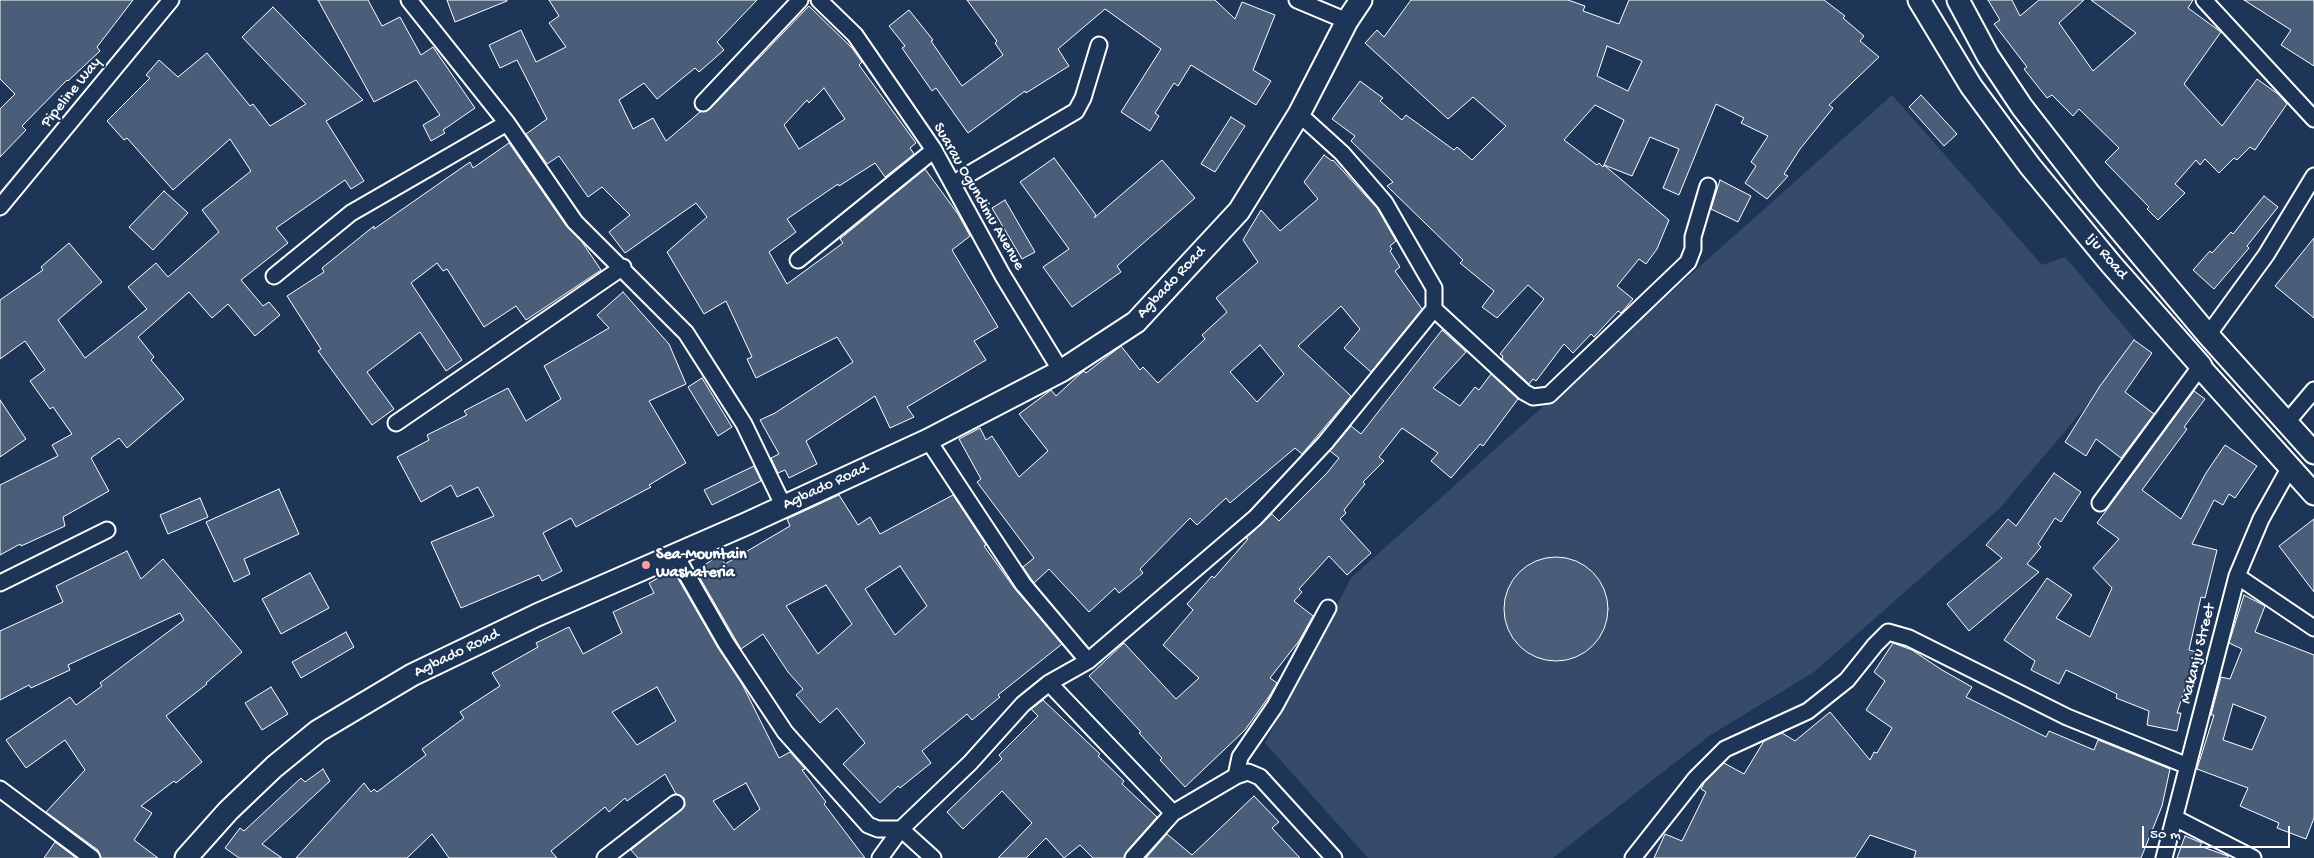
<!DOCTYPE html>
<style>
body{margin:0}
#map{position:relative;width:2314px;height:858px;overflow:hidden;background:#1d3557;font-family:"Gochi Hand",sans-serif}
canvas{display:block}
.scale{position:absolute;left:2142px;top:826px;width:148px;height:22px;box-sizing:border-box;border:2px solid #fff;border-top:0;padding-left:6px;font-size:15px;line-height:18px;white-space:nowrap;color:#fff;-webkit-text-stroke:4px #1d3557;paint-order:stroke}
</style>
<div id="map">
<canvas width="2314" height="858"></canvas>
<div class="scale">50 m</div>
</div>
<script>
const context = document.querySelector('canvas').getContext('2d');
context.lineJoin = 'round';
function paint(path, color) {
  context.fillStyle = color;
  context.fill(path, 'evenodd');
}
function toPath(rows) {
  const path = new Path2D();
  for (const r of rows) {
    if (r.length === 3) {
      path.moveTo(r[0] + r[2], r[1]);
      path.arc(r[0], r[1], r[2], 0, 2 * Math.PI);
      continue;
    }
    path.moveTo(r[0], r[1]);
    for (let i = 2; i < r.length; i += 2) path.lineTo(r[i], r[i + 1]);
  }
  return path;
}
function stroke(path, color, width, dash) {
  context.strokeStyle = color;
  context.lineWidth = width;
  context.lineCap = dash ? 'butt' : 'round';
  context.setLineDash(dash || []);
  context.stroke(path);
}
function write(font, color, halo, rows, align = 'center') {
  context.font = font + ' "Gochi Hand",sans-serif';
  context.lineWidth = 4;
  context.setLineDash([]);
  context.textBaseline = 'middle';
  context.strokeStyle = halo;
  context.fillStyle = color;
  for (const [text, x, y, turn = 0] of rows) {
    context.save();
    context.translate(x, y);
    context.rotate((+turn || 0) * Math.PI / 180);
    context.textAlign = isNaN(turn) ? turn : align;
    if (halo) context.strokeText(text, 0, 0);
    context.fillText(text, 0, 0);
    context.restore();
  }
}
paint(toPath([
 [1892,95,2042,265,2065,257,2139,344,2000,508,1814,672,1709,736,1553,858,1368,858,1265,743,1351,578]
]), '#364b69');
const building = toPath([
 [0,0,133,0,97,47,100,51,68,81,67,80,22,126,26,130,0,157,0,109,15,94,0,79,0,0],
 [318,0,368,0,382,26,400,17,421,55,433,47,475,108,443,130,445,133,431,141,423,125,440,115,416,80,374,102,318,0],
 [447,0,507,0,507,1,455,22,447,0],
 [549,0,757,0,717,42,724,50,699,72,695,68,657,99,644,83,619,100,633,129,653,118,666,141,700,112,710,109,809,6,852,48,862,62,859,65,916,143,910,148,914,154,885,177,875,163,839,186,838,184,787,219,796,232,769,252,787,284,843,243,840,239,925,169,958,214,970,236,952,250,998,327,974,341,986,360,907,407,914,417,890,428,875,396,806,441,817,464,789,478,785,470,778,473,771,458,779,454,760,420,775,413,853,362,837,337,756,378,747,359,752,357,726,301,704,314,667,252,707,217,696,203,625,253,609,232,630,215,602,187,588,197,559,156,547,164,526,134,547,119,517,60,500,68,489,45,521,30,536,62,566,47,549,23,559,16,549,0],
 [824,88,845,119,799,149,784,125,807,100,809,103,824,88],
 [967,0,1215,0,1235,19,1242,2,1275,15,1253,70,1271,81,1256,105,1191,65,1178,86,1174,83,1155,113,1159,116,1150,131,1121,112,1161,49,1105,9,1058,49,1069,66,1026,93,1025,91,968,133,936,88,932,91,902,48,905,46,889,26,909,10,933,40,931,41,962,86,1003,55,995,43,997,41,967,0],
 [1411,0,1568,0,1585,6,1583,11,1619,24,1629,0,1824,0,1845,16,1843,18,1864,36,1860,41,1879,57,1829,105,1833,108,1800,149,1784,174,1788,176,1767,199,1745,183,1756,166,1751,162,1768,136,1741,123,1744,118,1716,104,1679,195,1663,188,1679,149,1650,137,1632,176,1604,165,1624,120,1595,105,1564,140,1597,165,1599,163,1603,167,1604,165,1669,220,1657,249,1646,264,1639,259,1617,286,1633,299,1623,311,1621,313,1618,311,1594,337,1591,334,1573,353,1564,344,1536,381,1533,379,1529,384,1502,359,1503,356,1500,354,1544,299,1528,285,1497,318,1482,307,1494,291,1460,263,1463,260,1387,186,1393,182,1351,141,1355,136,1332,119,1360,81,1383,98,1380,101,1402,120,1406,115,1454,150,1457,147,1472,160,1506,126,1473,97,1448,119,1365,43,1377,30,1384,37,1411,0],
 [1607,46,1642,61,1628,91,1597,76,1607,46],
 [1988,0,2012,0,2020,16,2039,0,2084,0,2059,23,2093,71,2136,33,2091,0,2193,0,2188,8,2221,32,2184,84,2222,126,2257,79,2278,94,2287,104,2255,150,2250,147,2237,160,2234,158,2219,173,2205,159,2200,165,2196,160,2175,184,2185,193,2158,220,2147,209,2149,207,2105,162,2119,148,2079,109,2073,116,2052,95,2047,98,2024,69,2027,67,1994,24,2000,20,1988,0],
 [2244,0,2314,0,2314,66,2281,45,2291,30,2244,0],
 [273,7,363,100,326,121,364,181,351,189,345,180,276,228,288,243,241,280,263,306,269,302,280,315,255,336,228,304,212,318,189,292,138,337,154,357,151,360,184,399,127,448,119,438,91,458,109,491,63,517,65,526,21,546,20,544,0,555,0,485,58,456,52,445,72,434,53,407,50,409,30,381,45,370,25,341,0,359,0,300,43,270,41,267,69,243,102,282,58,320,85,358,147,309,128,287,156,263,168,277,219,232,202,210,251,171,230,139,173,190,127,138,124,140,107,121,150,78,146,75,159,60,178,77,207,53,250,106,253,104,270,126,306,104,242,37,273,7],
 [1921,95,1957,134,1944,146,1909,107,1921,95],
 [1231,117,1245,126,1215,172,1201,164,1231,117],
 [509,143,567,227,582,242,601,270,526,320,516,306,484,327,447,269,443,271,437,263,411,283,462,360,446,371,420,332,367,372,394,409,372,425,318,351,321,349,287,296,324,272,322,268,374,226,374,229,470,162,473,168,509,143],
 [1324,155,1332,161,1333,160,1377,208,1396,241,1390,246,1392,249,1390,251,1400,267,1395,271,1422,309,1371,372,1344,348,1360,329,1341,306,1298,346,1351,396,1302,454,1295,448,1230,503,1226,498,1197,525,1190,518,1140,569,1143,573,1119,593,1115,588,1089,612,1049,569,1034,583,1023,567,1034,558,977,482,981,479,959,439,980,428,986,440,992,436,1019,477,1048,451,1019,414,1051,390,1056,396,1080,374,1084,371,1086,373,1121,346,1140,370,1143,367,1158,383,1205,339,1202,335,1227,312,1216,298,1258,262,1243,240,1261,210,1280,231,1318,199,1304,182,1324,155],
 [1260,345,1284,374,1257,402,1230,372,1260,345],
 [1054,158,1096,215,1094,218,1162,160,1195,198,1117,266,1121,272,1072,307,1043,267,1069,249,1020,182,1054,158],
 [1720,180,1751,196,1738,222,1711,209,1720,180],
 [164,191,188,213,153,250,129,227,164,191],
 [2264,196,2278,207,2247,246,2249,248,2214,289,2193,270,2210,251,2212,253,2231,232,2233,234,2264,196],
 [1005,200,1035,252,1022,259,992,208,1005,200],
 [2314,238,2314,318,2275,286,2314,238],
 [623,292,669,344,686,384,649,401,686,463,649,485,651,487,576,527,571,518,543,533,562,571,542,581,539,575,461,608,431,542,494,516,478,487,457,497,451,485,421,502,397,457,429,440,427,435,467,415,464,411,508,388,526,421,561,399,544,366,609,328,597,315,623,292],
 [1442,330,1466,352,1433,388,1460,406,1475,387,1479,390,1491,374,1518,399,1483,446,1480,444,1451,478,1431,461,1438,453,1402,428,1379,457,1384,461,1363,482,1365,484,1344,510,1346,513,1340,519,1371,553,1347,575,1329,556,1299,589,1302,592,1294,601,1313,616,1299,641,1270,678,1277,683,1270,695,1245,730,1185,787,1160,760,1162,758,1139,733,1141,732,1089,676,1124,643,1176,699,1199,678,1163,645,1193,610,1187,604,1212,576,1214,578,1248,539,1246,538,1272,514,1279,521,1327,473,1339,458,1330,451,1351,426,1361,434,1442,330],
 [2134,340,2152,353,2125,392,2154,414,2121,458,2096,439,2086,456,2065,442,2100,386,2134,340],
 [702,378,732,427,718,436,688,387,702,378],
 [2194,391,2205,399,2184,427,2187,429,2142,490,2181,519,2206,473,2225,445,2257,466,2235,498,2229,494,2223,505,2214,500,2192,544,2217,550,2205,598,2201,597,2189,650,2197,652,2177,713,2181,713,2177,731,2147,725,2149,711,2116,698,2117,694,2066,670,2059,684,2031,670,2035,661,2004,640,2047,578,2072,595,2056,618,2090,637,2112,588,2093,568,2119,539,2097,523,2194,391],
 [0,400,26,439,0,457,0,400],
 [754,466,761,481,712,505,704,490,754,466],
 [2054,473,2081,492,2061,522,2055,518,2038,544,2041,547,2027,564,2039,572,1969,631,1947,604,2002,558,1986,545,2008,519,2016,526,2054,473],
 [279,489,299,534,244,559,250,574,234,582,206,522,279,489],
 [839,495,858,525,870,517,880,534,953,495,986,545,984,546,1015,589,1062,644,998,695,1000,697,972,720,967,714,922,751,931,763,900,788,898,786,880,803,843,764,865,743,837,708,820,723,796,695,803,689,788,672,763,634,741,649,696,571,719,555,725,564,790,526,787,519,839,495],
 [900,566,927,606,895,635,865,589,900,566],
 [826,585,852,624,818,654,786,606,826,585],
 [200,498,208,517,168,534,160,515,200,498],
 [2314,519,2314,592,2279,546,2314,519],
 [127,551,141,579,163,559,242,652,206,683,207,684,166,716,202,762,176,783,174,781,141,806,152,813,134,840,158,858,101,858,98,850,46,812,85,770,65,740,26,768,6,740,70,697,76,705,102,686,100,683,184,620,180,613,68,665,70,670,31,688,29,685,0,700,0,631,63,602,56,586,127,551],
 [1556,609,52],
 [673,570,718,648,742,684,779,758,790,752,805,769,802,770,826,802,824,804,865,858,638,858,631,850,685,806,684,798,676,794,665,774,627,801,625,798,609,812,605,807,551,851,557,858,449,858,432,834,407,858,296,858,364,783,371,792,374,789,377,792,426,755,422,749,464,718,460,712,500,686,492,673,538,647,536,643,569,627,583,654,622,633,613,612,654,593,649,583,673,570],
 [657,687,676,721,637,745,612,712,657,687],
 [746,783,760,809,734,830,713,801,746,783],
 [310,573,329,608,281,634,262,599,310,573],
 [2244,595,2265,606,2255,632,2314,655,2314,818,2306,839,2277,828,2279,823,2240,806,2248,788,2197,769,2214,715,2211,715,2221,677,2230,679,2242,649,2229,643,2244,595],
 [2233,704,2266,717,2252,750,2223,740,2233,704],
 [346,632,354,647,301,678,292,662,346,632],
 [1893,643,1912,650,1942,670,1972,687,1966,697,2046,737,2049,731,2094,750,2098,740,2170,769,2162,806,2141,858,1914,858,1916,851,1870,835,1855,858,1654,858,1665,834,1682,841,1706,792,1701,789,1704,783,1724,763,1744,774,1764,741,1782,733,1795,741,1830,712,1870,760,1874,752,1877,753,1892,728,1866,710,1885,681,1874,672,1893,643],
 [271,687,288,714,262,730,245,703,271,687],
 [1043,700,1100,754,1098,756,1124,781,1122,784,1157,817,1126,852,1124,858,1093,858,1080,845,1064,858,1046,838,1026,858,998,858,1032,823,1002,791,963,829,947,812,1002,759,999,755,1038,716,1031,709,1043,700],
 [323,769,330,781,262,844,282,858,239,858,225,848,240,828,244,831,301,778,305,782,323,769],
 [1254,796,1279,822,1272,828,1300,858,1146,858,1167,834,1192,855,1254,796],
 [2185,836,2202,843,2200,846,2228,856,2228,858,2177,858,2185,836],
 [55,842,76,858,44,858,55,842]
]);
paint(building, '#4a5d79');
stroke(building, '#fff', 1);
const street = toPath([
 [409,0,507,123,575,222,686,333,744,424,784,507],
 [819,0,855,35,934,150,1003,276,1061,371],
 [1297,0,1347,21],
 [2204,0,2314,119],
 [703,103,800,0],
 [954,183,1076,111,1083,98,1099,45],
 [0,207,171,0],
 [798,260,934,150],
 [274,276,351,213,507,123],
 [1434,309,1524,392,1533,397,1549,395,1688,262,1693,249,1693,237,1708,186],
 [2208,335,2266,255,2314,176],
 [2287,422,2314,390],
 [396,423,623,267],
 [928,440,1023,584,1088,661],
 [2100,503,2200,367],
 [675,554,726,643,785,732,868,825,878,829,901,829,933,858],
 [2237,576,2314,628],
 [0,583,107,530],
 [1049,683,1173,813],
 [1236,776,1240,757,1275,706,1328,608],
 [0,789,92,858],
 [2175,818,2253,858],
 [605,858,676,803],
 [880,858,901,829,970,763,1023,704,1049,683,1088,661,1255,518,1325,443,1434,309,1434,288,1385,203,1342,153,1299,114],
 [1133,858,1173,813,1236,776,1248,772,1260,777,1334,858],
 [1633,858,1696,778,1725,749,1808,711,1847,680,1875,645,1888,632,1909,638,2067,717,2188,766],
 [2164,858,2237,576,2261,519,2290,467]
]);
const secondary = toPath([
 [1919,0,1971,86,2030,166,2111,264,2201,366,2200,367,2314,494],
 [1958,0,1988,56,2022,107,2088,192,2208,335,2314,453],
 [186,858,228,811,274,767,318,731,412,675,537,615,746,524,928,440,1061,371,1136,322,1239,211,1299,114,1347,21,1361,0]
]);
stroke(street, '#fff', 19);
stroke(secondary, '#fff', 25);
stroke(street, '#1d3557', 15);
stroke(secondary, '#1d3557', 21);
for (const [x, y, r, color] of [
 [646,565,5,"#ff9aa2"]
]) {
  const dot = new Path2D();
  dot.arc(x, y, r, 0, 2 * Math.PI);
  context.fillStyle = color;
  context.fill(dot);
  stroke(dot, '#1d3557', 2);
}
write('16px', '#fff', '#1d3557', [
 ["Pipeline Way",72,93,-51],
 ["Suarau Ogundimu Avenue",978,197,60],
 ["Iju Road",2106,257,50],
 ["Agbado Road",1172,283,-47],
 ["Agbado Road",826,487,-25],
 ["Agbado Road",457,654,-26],
 ["Makanju Street",2199,654,-76]
]);
write('bold 16px', '#fff', '#1d3557', [
 ["Sea-Mountain",656,556],
 ["Washateria",656,574]
], 'left');
</script>
